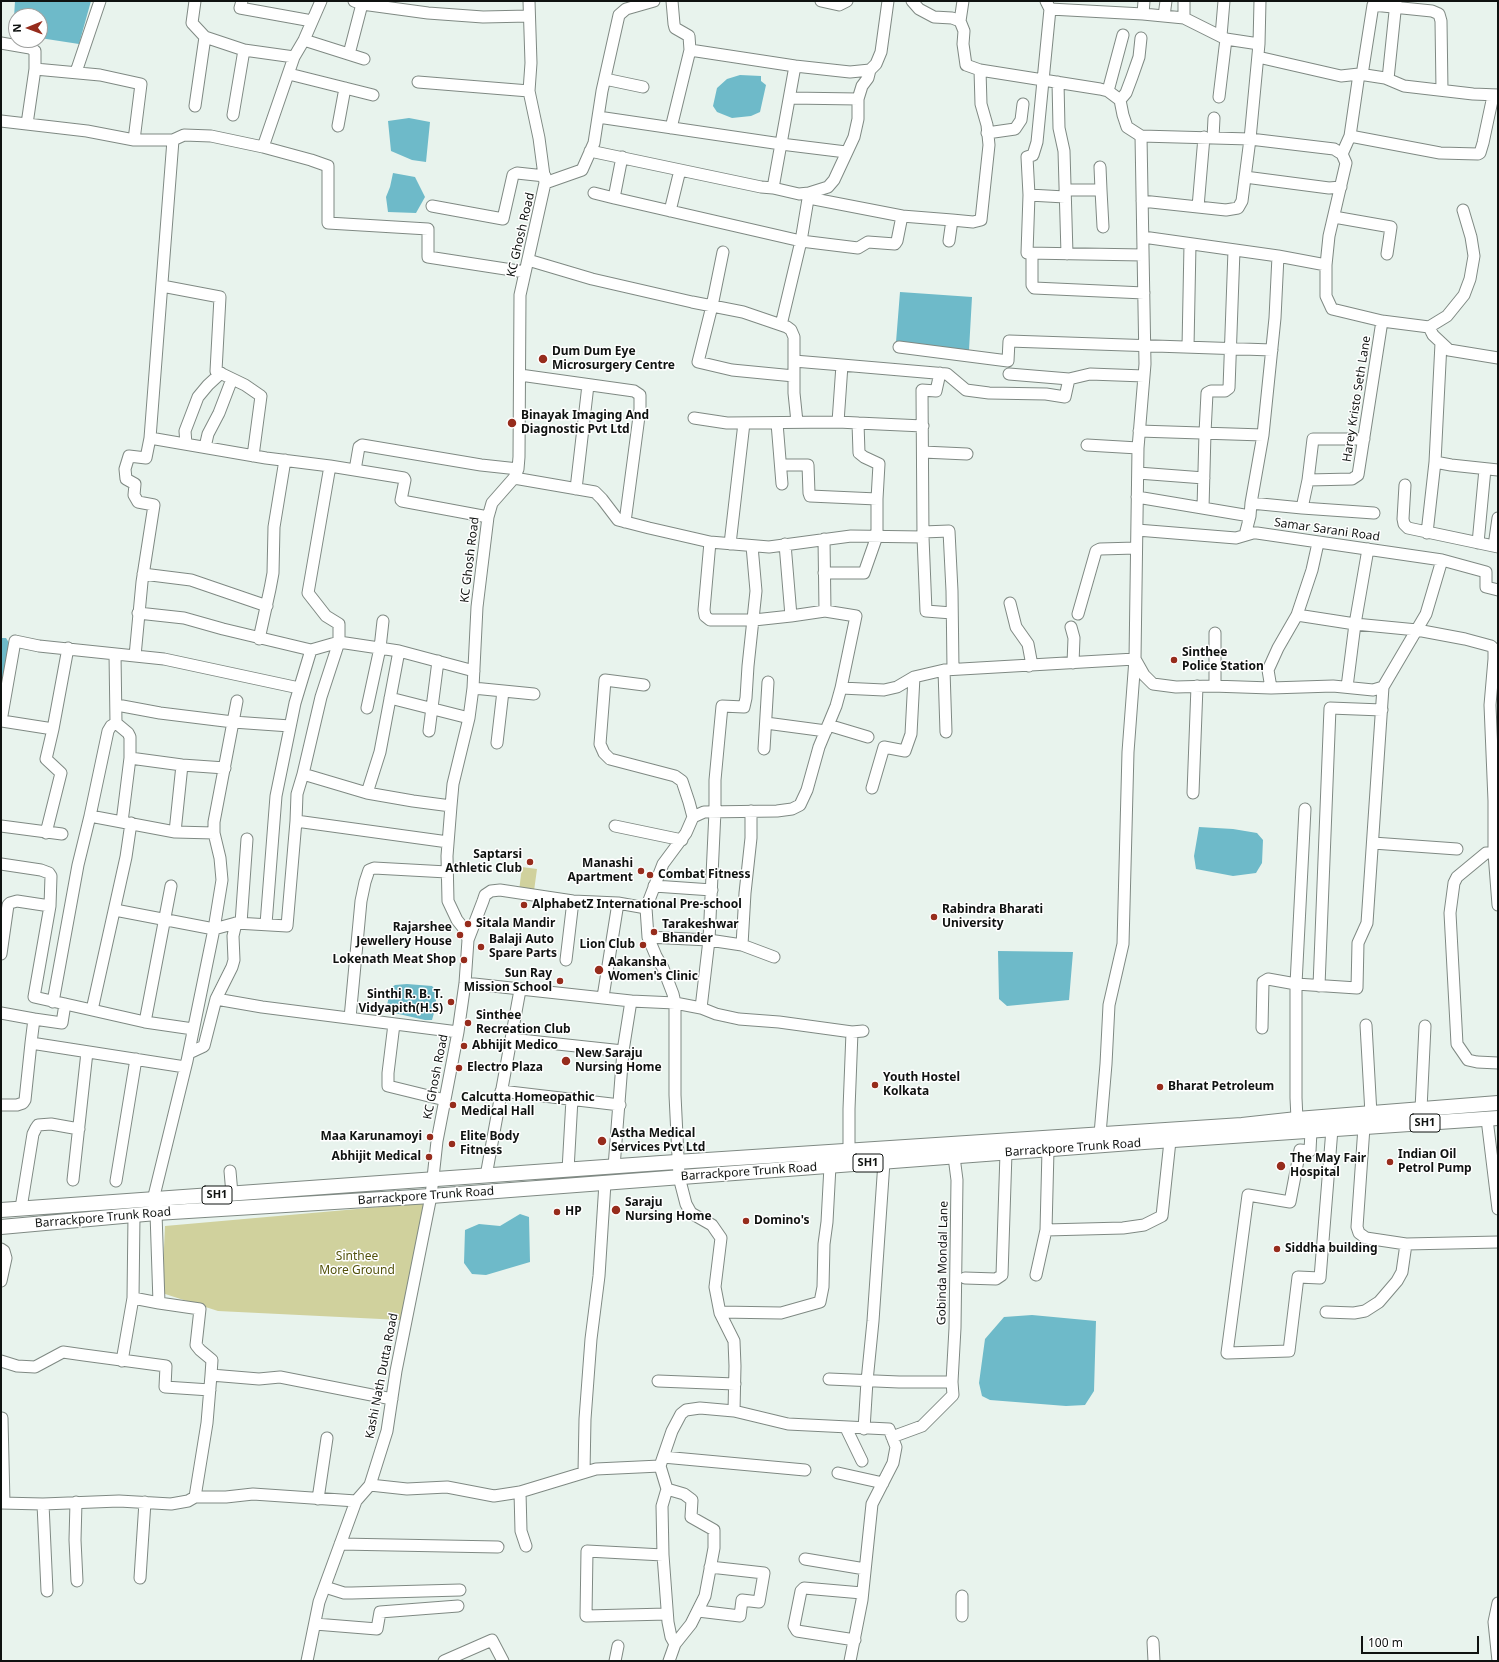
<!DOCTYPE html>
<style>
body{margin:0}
#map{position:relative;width:1499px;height:1662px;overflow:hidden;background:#e8f3ed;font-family:"Noto Sans",sans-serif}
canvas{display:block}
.frame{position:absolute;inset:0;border:2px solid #0f1210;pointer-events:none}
.north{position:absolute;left:8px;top:8px;width:40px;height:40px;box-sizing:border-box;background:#fff;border:1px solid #9fa09f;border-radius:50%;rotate:269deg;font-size:11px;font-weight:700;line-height:16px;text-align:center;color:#0f1210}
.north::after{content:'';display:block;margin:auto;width:14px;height:18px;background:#962c1c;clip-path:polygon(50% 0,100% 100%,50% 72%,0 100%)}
.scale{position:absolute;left:1361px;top:1636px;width:118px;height:18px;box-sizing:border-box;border:2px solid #0f1210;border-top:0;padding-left:5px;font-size:12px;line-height:14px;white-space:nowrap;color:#0f1210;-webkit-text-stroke:3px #fff;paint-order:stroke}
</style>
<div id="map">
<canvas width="1499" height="1662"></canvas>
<div class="frame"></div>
<div class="north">N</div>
<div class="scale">100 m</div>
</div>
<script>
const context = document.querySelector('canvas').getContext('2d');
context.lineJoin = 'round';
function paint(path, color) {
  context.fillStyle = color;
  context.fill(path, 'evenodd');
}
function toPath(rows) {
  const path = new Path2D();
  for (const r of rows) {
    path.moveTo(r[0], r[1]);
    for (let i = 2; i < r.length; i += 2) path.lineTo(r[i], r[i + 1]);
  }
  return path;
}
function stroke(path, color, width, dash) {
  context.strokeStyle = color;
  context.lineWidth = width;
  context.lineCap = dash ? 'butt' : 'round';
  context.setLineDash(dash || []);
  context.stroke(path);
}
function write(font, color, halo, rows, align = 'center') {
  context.font = font + ' "Noto Sans",sans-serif';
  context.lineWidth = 3;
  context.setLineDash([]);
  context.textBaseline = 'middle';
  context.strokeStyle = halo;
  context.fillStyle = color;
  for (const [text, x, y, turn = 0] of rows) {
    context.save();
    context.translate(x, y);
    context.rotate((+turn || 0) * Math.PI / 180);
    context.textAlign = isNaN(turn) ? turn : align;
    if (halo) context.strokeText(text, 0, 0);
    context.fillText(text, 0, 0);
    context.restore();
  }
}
paint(toPath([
 [522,867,537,869,534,891,519,891],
 [425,1203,401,1320,218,1311,162,1293,165,1226]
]), '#d0d19d');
paint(toPath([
 [15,1,91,1,79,44,40,38,40,16,16,16,16,34,13,34],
 [740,75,761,76,761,81,766,85,760,112,751,116,732,118,717,112,713,106,717,88,727,79],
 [409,118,430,122,426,162,412,160,391,151,388,121],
 [393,173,415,177,425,197,416,213,388,212,386,197,390,187],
 [900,292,972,297,969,350,896,342],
 [1,638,6,638,11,646,1,697],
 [1199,827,1233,829,1257,833,1263,840,1262,863,1256,873,1233,876,1196,869,1194,856],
 [998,951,1073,952,1069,1000,1007,1006,999,999],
 [407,984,432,986,436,990,436,1006,432,1020,425,1020,390,1012,387,1005,391,988,395,985],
 [520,1214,529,1217,530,1262,486,1275,472,1274,464,1263,465,1230,479,1224,500,1226],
 [1032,1315,1096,1321,1094,1391,1085,1405,1066,1406,990,1400,982,1396,979,1383,985,1339,1004,1317]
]), '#6ebac9');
const minor = toPath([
 [195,1,192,23,205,37,244,50,294,57],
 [242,1,240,8,312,21],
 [354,1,362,4,428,13,483,17,529,16],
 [821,1,839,5,847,1],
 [912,1,919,9,934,17,952,18,960,21,964,31,963,44,966,65,980,70,1100,89,1108,91,1120,100,1123,115,1127,127,1141,136],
 [1046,1,1050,9,1143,14,1184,18,1184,1],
 [1050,9,1037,142,1033,155,1027,157,1029,195,1027,253,1143,255],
 [1143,14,1144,1],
 [1164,16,1166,1],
 [1184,18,1226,39,1259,44],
 [960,21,963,1],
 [1221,36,1224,1],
 [304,40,364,59],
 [1,43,30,48,35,51,35,69,100,75,141,84,134,140],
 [690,50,795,66],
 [349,54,362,4],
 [1258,57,1341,76,1359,74,1385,78,1404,86,1473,94,1498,95],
 [76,72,100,1],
 [289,74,373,95],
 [1362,75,1373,5,1432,11,1439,14,1441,21,1442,90],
 [605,79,643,87],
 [1388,79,1396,2],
 [418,82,529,91],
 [1058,82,1059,128,1064,151,1067,254],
 [1108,91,1123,35],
 [1219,97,1226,39],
 [790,98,858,99],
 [1120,100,1126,93,1132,77,1139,57,1141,38],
 [195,106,205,37],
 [233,115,244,50],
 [598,117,781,144,846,152],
 [1,121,87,131,134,140,173,140,184,135,211,136,263,147,294,57,304,40,321,1],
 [27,124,35,69],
 [338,126,345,88],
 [671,128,690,50,689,36,675,28,674,24,672,1],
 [987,133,1015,129,1021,120,1023,104],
 [1350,136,1440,153,1478,154,1480,153,1483,143,1493,96],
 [1213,138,1214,118],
 [173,140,150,438,266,458,330,466,308,593,326,616,339,624,339,642,399,651,380,752,367,793,413,801,451,806],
 [263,147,311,160,328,166,328,223,428,229,428,257,525,272],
 [590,151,761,187,773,188,799,194,809,193,828,187,834,180,854,137,858,119,858,99,862,86,868,78,870,70],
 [1342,154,1350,136,1359,74],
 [622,157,614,198,801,241,781,325],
 [1245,177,1329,188,1341,187],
 [545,183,582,170,594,143,602,91,619,15,626,9,654,1],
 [773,188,795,66,850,72,870,70,876,64,881,52,888,1],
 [1065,190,1101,190,1100,167],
 [1101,190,1103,227],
 [594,193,614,198],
 [809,193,801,241,858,248,868,242,895,244,897,241,902,216,952,220],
 [1029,195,1065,197],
 [809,198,902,216],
 [1142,201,1226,210,1238,208,1242,201,1250,139,1334,149,1342,154,1346,163,1329,236,1326,265,1326,296,1332,309,1382,321,1429,327,1433,335,1449,350,1498,358],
 [432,206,503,219,513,175,517,173,545,176],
 [1198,207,1204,137],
 [670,211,680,170],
 [1334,217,1391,227,1387,254],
 [1143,237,1278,256,1275,318,1263,435],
 [949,241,952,220,973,222,981,220,989,145,987,125,981,104,980,70],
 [723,252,712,306,698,362,732,370,794,376],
 [1032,253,1032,285,1034,288,1144,293],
 [1278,256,1326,265],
 [528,260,592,279,692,302,743,312,787,327,791,330,794,337,794,393,797,422],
 [162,286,220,297,216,371,245,385,261,396,253,456],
 [1429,327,1447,316,1464,295,1470,279,1474,256,1471,237,1463,210],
 [1441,343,1435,462,1451,465,1498,470],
 [899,347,1008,361,1009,341,1272,350],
 [1188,347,1190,244],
 [794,361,842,365],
 [1009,374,1069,379],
 [520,375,634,391,640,395,640,409,625,522],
 [694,418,727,423,838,422,842,365,947,374,966,390,989,393,1046,394,1065,397,1069,379,1090,374,1144,376],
 [777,423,782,484],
 [858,423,923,426],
 [1139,431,1263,435,1251,503,1250,516,1245,535],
 [186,444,185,431,198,397,208,385,221,373],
 [1087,445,1138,448],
 [205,447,208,434,219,413,232,379],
 [923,452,967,454],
 [781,465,808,465,809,493,810,496,877,499,879,464,864,457,859,453,858,423,838,422],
 [330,466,404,478,405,480,401,500,402,501,488,517],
 [355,470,359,447,362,445,481,465,518,469],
 [1138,473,1204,478],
 [514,478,595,492,602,499,618,520,649,528,710,542,769,547,851,536,923,537,926,611,952,613],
 [1308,480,1313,439,1364,439],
 [1405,485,1403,519,1404,524,1408,528,1498,547],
 [576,489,588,385],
 [1137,497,1250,516],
 [1251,503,1302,508,1308,480,1352,479,1358,475,1382,321],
 [1203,508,1205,433,1207,393,1211,391,1225,391,1229,388,1234,250],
 [1302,508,1374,513],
 [1137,530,1236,538,1253,533,1257,533,1442,560,1486,572,1486,587,1498,590],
 [923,532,949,531,952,591,953,669],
 [1427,533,1435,462],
 [923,537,922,390,936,391,940,373],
 [824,539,825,611],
 [710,542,704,610,705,616,710,620,754,620,791,616],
 [1478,543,1485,469],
 [730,544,744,423],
 [785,544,791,616,825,611,856,616,841,688],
 [1494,546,1498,518],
 [824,573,864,573,877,536,877,499],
 [143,574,191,580,267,606],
 [1010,603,1016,627,1028,644,1031,660,1029,666],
 [138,613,184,618,223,629,311,650],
 [1078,614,1096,551,1100,549,1136,548],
 [1297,615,1355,624,1417,630,1465,639,1491,646,1494,649,1494,659,1490,705,1494,801,1494,853,1498,905],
 [1071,627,1074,638,1073,663],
 [1215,633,1215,686],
 [259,639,270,589,273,573,274,527,285,460],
 [339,642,321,697,303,774,367,793],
 [399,651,474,671],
 [115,654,116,723,128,733,130,737,130,758,182,765,225,768],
 [135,656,142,582,154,505,138,502,134,495,135,484,126,479,125,469,129,456,146,458,150,438],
 [944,670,946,732],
 [644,685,605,680,600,744,604,753,610,759,675,776,682,781,689,802,693,817,686,833,663,864,646,908,648,937,656,956,663,968,673,994,675,1003,701,1008,716,1014,739,1019,779,1022,852,1032,863,1031],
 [1347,687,1355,624,1368,549],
 [473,688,534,694],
 [1271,688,1268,670,1278,648,1297,615,1312,570,1318,543],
 [390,698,469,718],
 [117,705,160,713,233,722,290,726],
 [367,708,380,648,383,621],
 [1,721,15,641,39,646,164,659,299,688],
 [2,721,53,729],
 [766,723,826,731],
 [828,725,868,737],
 [429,731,438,661],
 [497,743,503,691],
 [764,749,768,682],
 [303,774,297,794,296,821,448,842],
 [872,788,884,747,905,751,911,734,914,677],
 [1193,793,1197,686],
 [90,816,108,731,111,726,116,723],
 [693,817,704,812,777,811,792,809,800,805,807,790,819,747,836,706,841,688,884,690,897,687,914,677,944,670,1135,659,1144,675,1153,684,1176,687,1212,686,1271,688,1333,686,1373,690,1383,687,1426,614,1442,560],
 [122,822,130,758],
 [131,823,126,857,92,1010,145,1022,193,1029],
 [1,826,62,834],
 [615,826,682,840],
 [175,832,182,765],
 [46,833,61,773,46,759,53,729,68,648],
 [1373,843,1457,849],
 [1494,853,1486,853,1457,877,1454,883,1450,913,1457,1044,1468,1060,1477,1062,1498,1063],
 [1,864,41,870,49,873,51,876,50,906,34,997,92,1010],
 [654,886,712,890],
 [115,910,214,929,236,923],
 [241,923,247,839],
 [266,924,276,796,295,703,311,650,339,642],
 [648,937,709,940,742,945,774,957],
 [468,940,483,901,485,895,491,891,500,890,573,901,618,903],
 [742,945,745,893,751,838,751,811],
 [1,954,8,905,10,903,17,901,50,906],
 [566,960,573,901],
 [465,983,631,1001,675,1003,675,1095,679,1177,686,1204,691,1213,712,1225,721,1238,715,1287,720,1313,734,1341,735,1366,734,1411,788,1424,889,1429,896,1447,893,1463,872,1504,862,1600,850,1661],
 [1319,986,1330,708,1382,710],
 [603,997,618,903,646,908],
 [216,999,262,1007,458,1032],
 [53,1002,78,865,90,816,175,832,214,833],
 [701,1008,709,940,715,811,715,780,722,706,744,707,746,698,748,666,756,591,752,546],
 [1,1013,34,1019,31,1043,185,1067],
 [350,1018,361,901,365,882,369,870,374,868,447,872],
 [34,1019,62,1023,65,1004],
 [145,1022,171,886],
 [394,1024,388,1073,388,1086,445,1100],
 [1366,1025,1371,1114],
 [1262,1028,1263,982,1268,979,1296,984,1305,809],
 [511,1039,623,1051],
 [189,1053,204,1046,216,999,232,967,234,960,233,936,236,923,287,926,296,821],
 [501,1091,620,1105],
 [1,1105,17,1105,23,1103,25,1100,31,1043],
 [1421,1109,1425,1026],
 [1487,1119,1498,1209],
 [1301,1125,1297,1119,1296,1098,1296,984,1357,988,1358,943,1367,923,1383,687],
 [1364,1127,1357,1227,1359,1233,1366,1238,1406,1244],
 [1311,1131,1310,1151,1300,1150,1290,1202,1248,1195,1227,1353,1289,1351,1298,1277,1320,1278,1332,1129],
 [1100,1134,1106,1064,1109,1005,1123,944,1128,752,1135,659,1138,448,1145,364,1141,136,1250,139,1259,44,1260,1],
 [849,1151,849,1109,852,1032],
 [614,1167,623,1051,631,1001],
 [568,1170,572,1099],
 [230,1171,232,1194],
 [486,1176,520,990],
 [73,1180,87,1052],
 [116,1181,136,1059],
 [21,1208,33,1134,36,1128,38,1125,51,1124,79,1129],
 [1046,1230,1123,1228,1144,1225,1162,1216,1170,1141],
 [1,1249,4,1251,6,1258,1,1281],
 [1036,1275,1046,1230,1048,1150],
 [965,1278,996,1279,1002,1275,1006,1153],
 [133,1298,159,1303],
 [720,1312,781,1313,820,1302,823,1287,824,1244,827,1222,830,1166],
 [1326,1312,1354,1313,1365,1311,1379,1302,1397,1281,1402,1272,1406,1244,1498,1242],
 [1,1361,17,1366,35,1367,63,1352,84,1355,166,1366,165,1387,210,1390],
 [122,1361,133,1298,134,1216],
 [211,1375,212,1360,200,1350,196,1345,200,1309,159,1303,156,1213,153,1200,187,1061,214,929,222,880,220,858,214,833,214,822,237,701],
 [829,1379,899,1382,952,1382,953,1395,922,1426,892,1437],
 [658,1381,735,1384],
 [952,1382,955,1328,957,1180,953,1149],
 [2,1418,4,1503],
 [846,1428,862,1461],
 [864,1429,867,1381,873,1321,884,1162],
 [663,1457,805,1470],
 [660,1466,667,1489,684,1494,692,1500,691,1517,714,1530,714,1548,705,1596,691,1624,675,1644,669,1661],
 [584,1472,585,1419,591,1339,599,1276,605,1183],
 [838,1473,883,1483],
 [370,1485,407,1489,447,1487,494,1496,520,1492,596,1469,660,1466,672,1431,681,1414,686,1410,700,1408,734,1411],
 [667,1489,662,1506,663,1555,668,1622,671,1637,675,1644],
 [520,1492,521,1531,526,1546],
 [195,1497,207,1423,211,1375,259,1379,280,1377,392,1399],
 [318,1499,327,1438],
 [76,1502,75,1540,77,1581],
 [1,1503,43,1504,119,1501,171,1504,188,1501,195,1497,226,1497,253,1494,356,1501],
 [43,1504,47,1591],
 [340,1544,498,1547],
 [663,1555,587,1551,586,1616,667,1614],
 [805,1559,865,1569],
 [140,1578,145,1502],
 [325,1587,344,1593,352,1593,460,1590],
 [698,1611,740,1616,742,1600,759,1602,764,1573,710,1567],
 [962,1616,962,1596],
 [315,1624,377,1629,380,1612,458,1606],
 [855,1640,797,1631,794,1626,801,1591,804,1588,862,1593],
 [1153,1642,1154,1661],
 [307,1661,319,1602,356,1501,370,1485,387,1431,396,1371,431,1196,437,1141,458,1032,465,983,468,940,465,930,457,920,448,901,447,856,451,806,453,784,469,718,473,688,477,607,488,517,492,503,514,478,518,469,519,457,520,295,545,183,539,138,529,91,531,63,529,1],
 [444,1661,492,1640,503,1661],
 [615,1661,618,1646],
 [1498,1661,1494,1622,1498,1603]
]);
const major = toPath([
 [1,1210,661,1163,1242,1125,1297,1119,1498,1103],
 [1,1227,156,1213,431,1196,1144,1142,1498,1118]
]);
stroke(minor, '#7f8983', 13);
stroke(major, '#7f8983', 16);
stroke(minor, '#fff', 11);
stroke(major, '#fff', 14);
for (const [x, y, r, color] of [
 [543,359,5,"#962c1c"],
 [512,423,5,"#962c1c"],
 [1174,660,4,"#962c1c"],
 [530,862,4,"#962c1c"],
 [641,871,4,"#962c1c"],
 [650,875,4,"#962c1c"],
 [524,905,4,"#962c1c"],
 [934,917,4,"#962c1c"],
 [468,924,4,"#962c1c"],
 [654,932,4,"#962c1c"],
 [460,935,4,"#962c1c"],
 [643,945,4,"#962c1c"],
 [481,947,4,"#962c1c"],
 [464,960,4,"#962c1c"],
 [599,970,5,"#962c1c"],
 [560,981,4,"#962c1c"],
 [451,1002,4,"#962c1c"],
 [468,1023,4,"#962c1c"],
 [464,1046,4,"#962c1c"],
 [566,1061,5,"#962c1c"],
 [459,1068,4,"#962c1c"],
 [875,1085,4,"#962c1c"],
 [1160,1087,4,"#962c1c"],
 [453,1105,4,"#962c1c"],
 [430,1137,4,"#962c1c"],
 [602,1141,5,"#962c1c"],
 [452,1144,4,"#962c1c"],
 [429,1157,4,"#962c1c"],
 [1390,1162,4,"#962c1c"],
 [1281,1166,5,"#962c1c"],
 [616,1210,5,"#962c1c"],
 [557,1212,4,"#962c1c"],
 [746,1221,4,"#962c1c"],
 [1277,1249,4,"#962c1c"]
]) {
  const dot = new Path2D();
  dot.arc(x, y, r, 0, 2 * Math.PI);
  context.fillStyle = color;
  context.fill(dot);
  stroke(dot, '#fff', 1.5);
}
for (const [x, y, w] of [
 [1425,1123,30],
 [868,1163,30],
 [217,1195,30]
]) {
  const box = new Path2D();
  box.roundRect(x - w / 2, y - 9, w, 18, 3);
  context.fillStyle = '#fff';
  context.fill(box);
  stroke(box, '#0f1210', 1);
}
write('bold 11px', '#0f1210', null, [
 ["SH1",1425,1123],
 ["SH1",868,1163],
 ["SH1",217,1195]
]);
write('12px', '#0f1210', '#fff', [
 ["KC Ghosh Road",521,235,-77],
 ["Harey Kristo Seth Lane",1357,399,-81],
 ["Samar Sarani Road",1327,530,8],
 ["KC Ghosh Road",470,560,-83],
 ["KC Ghosh Road",436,1077,-79],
 ["Barrackpore Trunk Road",1073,1148,-4],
 ["Barrackpore Trunk Road",749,1172,-4],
 ["Barrackpore Trunk Road",426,1196,-4],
 ["Barrackpore Trunk Road",103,1218,-5],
 ["Gobinda Mondal Lane",943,1263,-89],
 ["Kashi Nath Dutta Road",382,1376,-79]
]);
write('bold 12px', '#0f1210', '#fff', [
 ["Dum Dum Eye",552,352],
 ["Microsurgery Centre",552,366],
 ["Binayak Imaging And",521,416],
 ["Diagnostic Pvt Ltd",521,430],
 ["Sinthee",1182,653],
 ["Police Station",1182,667],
 ["Saptarsi",522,855,"right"],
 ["Athletic Club",522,869,"right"],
 ["Manashi",633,864,"right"],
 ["Apartment",633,878,"right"],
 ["Combat Fitness",658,875],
 ["AlphabetZ International Pre-school",532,905],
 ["Rabindra Bharati",942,910],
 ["University",942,924],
 ["Sitala Mandir",476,924],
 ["Tarakeshwar",662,925],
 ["Bhander",662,939],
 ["Rajarshee",452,928,"right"],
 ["Jewellery House",452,942,"right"],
 ["Balaji Auto",489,940],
 ["Spare Parts",489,954],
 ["Lion Club",635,945,"right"],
 ["Lokenath Meat Shop",456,960,"right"],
 ["Aakansha",608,963],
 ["Women's Clinic",608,977],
 ["Sun Ray",552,974,"right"],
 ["Mission School",552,988,"right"],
 ["Sinthi R. B. T.",443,995,"right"],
 ["Vidyapith(H.S)",443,1009,"right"],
 ["Sinthee",476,1016],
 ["Recreation Club",476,1030],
 ["Abhijit Medico",472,1046],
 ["New Saraju",575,1054],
 ["Nursing Home",575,1068],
 ["Electro Plaza",467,1068],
 ["Youth Hostel",883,1078],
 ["Kolkata",883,1092],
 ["Bharat Petroleum",1168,1087],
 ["Calcutta Homeopathic",461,1098],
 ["Medical Hall",461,1112],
 ["Astha Medical",611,1134],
 ["Services Pvt Ltd",611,1148],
 ["Maa Karunamoyi",422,1137,"right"],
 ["Elite Body",460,1137],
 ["Fitness",460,1151],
 ["Indian Oil",1398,1155],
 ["Petrol Pump",1398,1169],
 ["Abhijit Medical",421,1157,"right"],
 ["The May Fair",1290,1159],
 ["Hospital",1290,1173],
 ["Saraju",625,1203],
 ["Nursing Home",625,1217],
 ["HP",565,1212],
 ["Domino's",754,1221],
 ["Siddha building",1285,1249]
], 'left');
write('12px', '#53520b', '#fff', [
 ["Sinthee",357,1257],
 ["More Ground",357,1271]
]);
</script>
